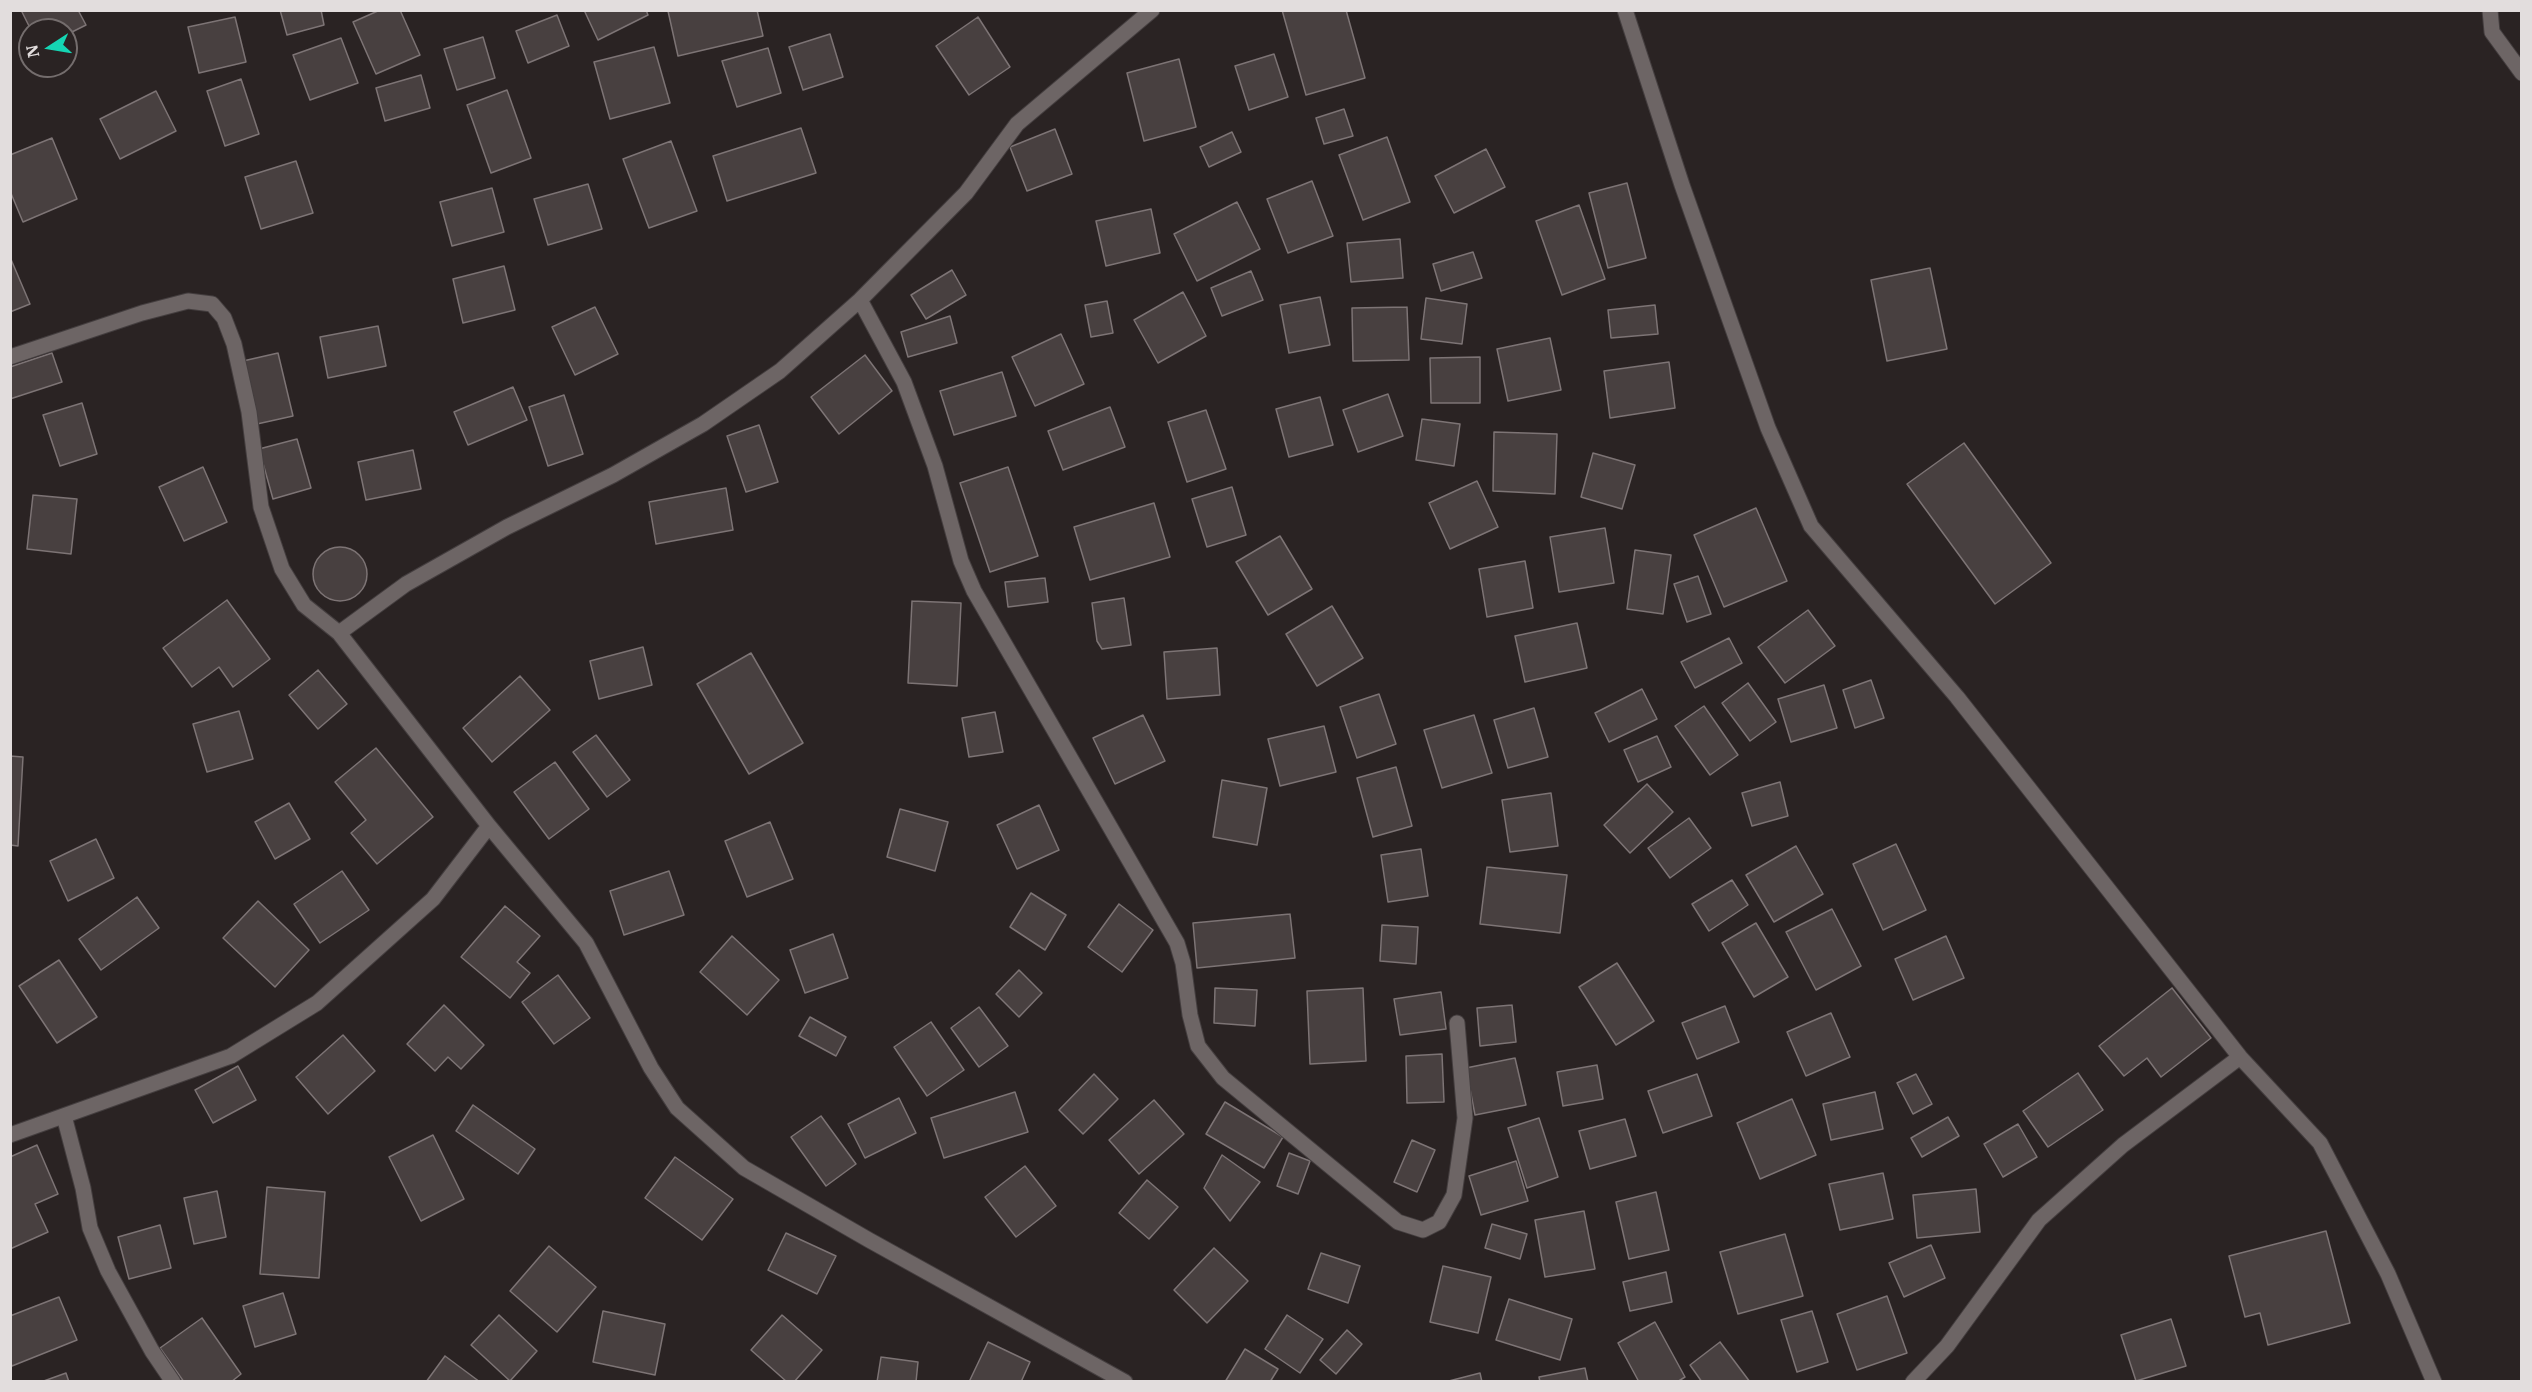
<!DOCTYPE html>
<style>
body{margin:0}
#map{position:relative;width:2532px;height:1392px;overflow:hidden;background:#2a2323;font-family:"IBM Plex Serif",serif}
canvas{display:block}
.frame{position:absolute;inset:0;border:12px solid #e2dddd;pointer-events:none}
.north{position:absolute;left:18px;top:18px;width:60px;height:60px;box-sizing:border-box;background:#2a2323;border:2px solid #746d6d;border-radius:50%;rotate:258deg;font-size:16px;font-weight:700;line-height:24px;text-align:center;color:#e2dddd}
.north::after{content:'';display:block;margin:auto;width:21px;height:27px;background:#15d5b3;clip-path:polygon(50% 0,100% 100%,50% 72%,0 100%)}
</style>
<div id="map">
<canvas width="2532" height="1392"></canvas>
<div class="frame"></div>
<div class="north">N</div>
</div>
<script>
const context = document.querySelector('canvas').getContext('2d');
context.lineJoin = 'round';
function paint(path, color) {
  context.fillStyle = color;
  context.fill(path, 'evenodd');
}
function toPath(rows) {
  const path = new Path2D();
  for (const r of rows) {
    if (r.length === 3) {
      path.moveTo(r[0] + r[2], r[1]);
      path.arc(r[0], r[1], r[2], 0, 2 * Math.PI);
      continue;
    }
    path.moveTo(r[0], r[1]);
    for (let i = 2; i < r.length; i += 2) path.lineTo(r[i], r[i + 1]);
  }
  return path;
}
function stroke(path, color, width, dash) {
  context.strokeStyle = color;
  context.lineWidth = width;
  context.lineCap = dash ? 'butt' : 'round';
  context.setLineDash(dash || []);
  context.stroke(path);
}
const building = toPath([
 [21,10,78,10,86,25,66,35,66,30,31,30,21,10],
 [280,10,321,10,324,25,287,35,280,10],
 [380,10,400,10,420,55,376,74,353,22,380,10],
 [584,10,646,10,648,15,598,40,584,10],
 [757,10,763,36,678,56,668,11,757,10],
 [1282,10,1346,10,1365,78,1306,95,1282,10],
 [557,15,569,46,528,63,516,31,557,15],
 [235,17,246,62,199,73,188,27,235,17],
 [978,17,1010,67,969,95,936,46,978,17],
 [830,34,843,77,803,90,789,47,830,34],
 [483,37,495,78,457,90,444,49,483,37],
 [341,38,358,83,310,100,293,55,341,38],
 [654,47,670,103,610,119,594,62,654,47],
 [768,48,781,93,737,107,722,61,768,48],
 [1274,54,1288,97,1249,110,1235,66,1274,54],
 [1179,59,1196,127,1144,141,1127,73,1179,59],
 [421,75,430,108,385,121,376,88,421,75],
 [241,79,259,134,225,146,207,91,241,79],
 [507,90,531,158,491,173,467,105,507,90],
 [156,91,176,131,120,159,100,119,156,91],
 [1344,109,1353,136,1324,144,1316,118,1344,109],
 [801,128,816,173,727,201,713,156,801,128],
 [1055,129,1072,174,1027,191,1010,147,1055,129],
 [1232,132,1241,152,1209,167,1200,147,1232,132],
 [1387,137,1410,202,1363,220,1339,155,1387,137],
 [52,138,77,199,23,222,10,191,10,155,52,138],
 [671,141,697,211,649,228,623,159,671,141],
 [1486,149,1505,187,1454,213,1435,176,1486,149],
 [296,161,313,213,261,229,245,177,296,161],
 [1312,181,1333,236,1288,253,1267,199,1312,181],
 [1627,183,1646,258,1608,268,1589,193,1627,183],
 [588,184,602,229,548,245,534,199,588,184],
 [492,188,504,232,452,246,440,202,492,188],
 [1237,202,1260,249,1197,281,1174,234,1237,202],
 [1579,205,1605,279,1562,295,1536,221,1579,205],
 [1151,209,1160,253,1106,266,1096,221,1151,209],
 [1400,239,1403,278,1351,282,1347,243,1400,239],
 [1473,252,1482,278,1441,291,1433,264,1473,252],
 [10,257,30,304,10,312,10,257],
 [504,266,515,310,463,323,453,279,504,266],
 [1930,268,1947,349,1887,361,1871,280,1930,268],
 [952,270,966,295,926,319,911,295,952,270],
 [1251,271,1263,300,1222,316,1211,288,1251,271],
 [1183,292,1206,336,1158,363,1134,320,1183,292],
 [1320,297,1330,345,1289,353,1280,305,1320,297],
 [1426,298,1467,304,1462,344,1421,339,1426,298],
 [1107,301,1113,333,1091,337,1085,305,1107,301],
 [1655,305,1658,334,1611,338,1608,310,1655,305],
 [595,307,618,354,575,375,552,327,595,307],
 [1407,307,1409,360,1353,361,1352,308,1407,307],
 [950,316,957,343,908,357,901,332,950,316],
 [378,326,386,366,328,378,320,337,378,326],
 [1061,334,1084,384,1035,406,1012,357,1061,334],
 [1550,338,1561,390,1508,401,1497,349,1550,338],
 [52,353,62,382,10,399,10,367,52,353],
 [278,353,293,416,257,424,243,361,278,353],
 [865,355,892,391,839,434,811,397,865,355],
 [1480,357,1480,403,1431,403,1430,358,1480,357],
 [1669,362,1675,408,1610,418,1604,371,1669,362],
 [1002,372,1016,416,954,435,940,391,1002,372],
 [513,387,527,420,468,445,454,412,513,387],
 [1388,394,1403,436,1358,452,1343,410,1388,394],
 [564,395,583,454,548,466,529,407,564,395],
 [1320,397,1333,445,1289,457,1276,409,1320,397],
 [82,403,97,454,60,466,43,415,82,403],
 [1110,407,1125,447,1063,470,1048,431,1110,407],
 [1206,410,1226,469,1187,482,1168,422,1206,410],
 [1422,419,1460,424,1454,466,1416,460,1422,419],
 [759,425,778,482,746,492,727,436,759,425],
 [1494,432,1557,434,1555,494,1493,491,1494,432],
 [297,439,311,488,273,499,259,449,297,439],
 [1964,443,2051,563,1995,604,1907,484,1964,443],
 [413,450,421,489,366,500,358,462,413,450],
 [1593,453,1635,465,1622,509,1581,497,1593,453],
 [203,467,227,522,184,541,159,487,203,467],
 [1008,467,1038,556,990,572,960,483,1008,467],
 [1477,481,1498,527,1450,549,1429,503,1477,481],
 [1232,487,1246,535,1207,547,1192,499,1232,487],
 [726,488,733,530,656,544,649,502,726,488],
 [33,495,77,499,71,554,27,549,33,495],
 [1154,503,1170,557,1090,580,1074,527,1154,503],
 [1756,508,1787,581,1724,607,1694,535,1756,508],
 [1605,528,1614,583,1559,592,1550,537,1605,528],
 [1280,536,1312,589,1268,615,1236,562,1280,536],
 [340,574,27],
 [1635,550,1671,555,1663,614,1627,609,1635,550],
 [1525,561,1533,608,1487,617,1479,569,1525,561],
 [1698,576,1711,614,1687,622,1674,584,1698,576],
 [1045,578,1048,602,1008,607,1005,582,1045,578],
 [1124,598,1131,645,1102,649,1097,641,1092,603,1124,598],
 [227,600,270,659,233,687,219,667,192,687,163,648,227,600],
 [912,601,961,603,957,686,908,683,912,601],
 [1332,606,1363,658,1317,686,1286,634,1332,606],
 [1808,610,1835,646,1785,683,1758,647,1808,610],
 [1577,623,1587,668,1525,682,1515,636,1577,623],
 [1729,638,1742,663,1695,688,1681,662,1729,638],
 [643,647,652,685,599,699,590,661,643,647],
 [1217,648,1220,695,1167,699,1164,652,1217,648],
 [751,653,803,743,749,774,697,684,751,653],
 [318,670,347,704,318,729,289,695,318,670],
 [520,676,550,710,492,762,463,728,520,676],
 [1871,680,1884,718,1855,728,1843,690,1871,680],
 [1748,683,1776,722,1750,741,1722,703,1748,683],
 [1824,685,1837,728,1791,742,1778,699,1824,685],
 [1642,689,1657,719,1609,742,1595,713,1642,689],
 [1379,694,1396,744,1357,758,1340,707,1379,694],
 [1704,706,1738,755,1710,775,1675,726,1704,706],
 [1534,708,1548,757,1508,768,1494,720,1534,708],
 [239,711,253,759,207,772,193,724,239,711],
 [995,712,1003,752,969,757,962,718,995,712],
 [1143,715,1165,761,1115,784,1093,738,1143,715],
 [1474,715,1492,773,1442,788,1424,730,1474,715],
 [1324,726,1336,772,1280,786,1268,739,1324,726],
 [596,735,630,780,607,797,573,752,596,735],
 [1657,736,1671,767,1638,782,1624,750,1657,736],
 [376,748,433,817,377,864,351,833,366,820,335,782,376,748],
 [10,756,23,757,18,846,10,845,10,756],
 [555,762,589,809,549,839,514,792,555,762],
 [1396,767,1412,826,1373,837,1357,778,1396,767],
 [1222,780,1267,788,1257,845,1213,837,1222,780],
 [1780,782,1788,816,1752,826,1742,793,1780,782],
 [1647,784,1673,812,1630,853,1604,825,1647,784],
 [1551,793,1558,846,1510,852,1502,800,1551,793],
 [289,803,310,839,275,859,255,822,289,803],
 [1039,805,1059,850,1017,869,997,825,1039,805],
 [900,809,948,822,935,871,887,857,900,809],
 [1689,818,1711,848,1670,878,1648,848,1689,818],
 [770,822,793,879,747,897,725,841,770,822],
 [96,839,114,878,68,901,50,861,96,839],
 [1896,844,1926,910,1883,930,1853,864,1896,844],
 [1796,846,1823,894,1774,922,1746,875,1796,846],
 [1421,849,1428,896,1388,902,1381,855,1421,849],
 [1487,867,1567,875,1560,933,1480,924,1487,867],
 [342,871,369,910,320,943,294,904,342,871],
 [669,871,684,915,624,935,610,891,669,871],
 [1732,880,1748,905,1709,931,1692,904,1732,880],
 [1031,893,1066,915,1045,950,1010,927,1031,893],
 [137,897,159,928,101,970,79,939,137,897],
 [258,901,309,950,275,987,223,938,258,901],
 [1119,904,1153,930,1122,972,1088,947,1119,904],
 [505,906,540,936,517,962,530,973,510,998,461,957,505,906],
 [1832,909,1861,966,1816,990,1786,932,1832,909],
 [1290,914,1295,958,1197,968,1193,923,1290,914],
 [1756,923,1788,977,1754,997,1722,943,1756,923],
 [1382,925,1418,927,1416,964,1380,961,1382,925],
 [833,934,848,978,805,993,790,950,833,934],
 [732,936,779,980,747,1015,700,972,732,936],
 [1946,936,1964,978,1913,1000,1895,959,1946,936],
 [59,960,97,1017,57,1043,19,986,59,960],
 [1617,963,1654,1021,1616,1045,1579,987,1617,963],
 [1019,970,1042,993,1019,1017,996,994,1019,970],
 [558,975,590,1018,554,1044,522,1002,558,975],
 [1215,988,1257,990,1255,1026,1214,1023,1215,988],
 [1363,988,1366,1061,1310,1064,1307,991,1363,988],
 [2172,988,2211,1038,2161,1077,2147,1058,2124,1076,2099,1046,2172,988],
 [1441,992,1446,1029,1400,1035,1394,999,1441,992],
 [444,1005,484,1045,461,1069,448,1057,435,1071,407,1044,444,1005],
 [1512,1005,1516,1042,1480,1046,1477,1008,1512,1005],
 [1725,1006,1739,1042,1697,1059,1682,1023,1725,1006],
 [979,1007,1008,1046,979,1067,951,1028,979,1007],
 [1831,1013,1850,1057,1806,1076,1787,1032,1831,1013],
 [810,1017,846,1037,836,1056,799,1036,810,1017],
 [931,1022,964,1070,927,1096,894,1047,931,1022],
 [343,1035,375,1071,328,1114,296,1077,343,1035],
 [1442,1054,1444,1102,1407,1103,1406,1056,1442,1054],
 [1515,1058,1526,1105,1475,1115,1466,1068,1515,1058],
 [1597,1065,1603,1099,1563,1106,1557,1072,1597,1065],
 [238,1066,256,1100,213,1123,195,1090,238,1066],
 [2078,1073,2103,1110,2048,1147,2023,1111,2078,1073],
 [1094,1074,1118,1099,1083,1134,1059,1110,1094,1074],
 [1697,1074,1712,1116,1663,1133,1648,1091,1697,1074],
 [1916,1074,1932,1104,1913,1114,1897,1083,1916,1074],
 [1015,1092,1028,1132,944,1158,931,1118,1015,1092],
 [1875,1092,1883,1129,1831,1140,1823,1104,1875,1092],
 [899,1098,916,1133,865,1158,848,1124,899,1098],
 [1792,1099,1816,1155,1760,1179,1737,1123,1792,1099],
 [1154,1100,1184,1134,1139,1174,1109,1140,1154,1100],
 [1225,1102,1283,1137,1264,1168,1206,1134,1225,1102],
 [473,1105,535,1149,518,1174,456,1131,473,1105],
 [821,1116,856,1164,826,1186,791,1137,821,1116],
 [1948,1117,1959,1136,1922,1157,1911,1138,1948,1117],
 [1539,1118,1558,1177,1527,1188,1508,1128,1539,1118],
 [1625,1119,1636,1156,1590,1169,1579,1131,1625,1119],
 [2018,1124,2037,1157,2003,1177,1984,1144,2018,1124],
 [433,1135,464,1199,421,1221,389,1157,433,1135],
 [1412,1140,1435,1150,1417,1192,1394,1182,1412,1140],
 [37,1145,58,1194,35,1204,48,1232,10,1249,10,1157,37,1145],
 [1289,1153,1310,1161,1298,1194,1277,1186,1289,1153],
 [1222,1155,1260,1182,1230,1221,1204,1188,1222,1155],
 [675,1157,733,1199,702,1240,645,1198,675,1157],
 [1516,1161,1528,1201,1481,1215,1469,1176,1516,1161],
 [1025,1166,1056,1206,1016,1237,985,1197,1025,1166],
 [1883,1173,1893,1219,1840,1230,1829,1184,1883,1173],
 [1147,1180,1178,1207,1149,1239,1119,1213,1147,1180],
 [267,1187,325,1192,319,1278,260,1274,267,1187],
 [1976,1189,1980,1232,1917,1238,1913,1195,1976,1189],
 [217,1191,226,1237,194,1244,184,1198,217,1191],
 [1656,1192,1669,1250,1629,1259,1616,1202,1656,1192],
 [1584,1211,1595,1269,1545,1277,1535,1220,1584,1211],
 [1492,1224,1527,1234,1520,1259,1485,1248,1492,1224],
 [160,1225,171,1268,129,1279,118,1237,160,1225],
 [2326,1231,2350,1323,2268,1345,2260,1313,2245,1317,2229,1256,2326,1231],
 [786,1233,836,1256,817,1294,768,1270,786,1233],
 [1785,1234,1803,1296,1738,1314,1720,1252,1785,1234],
 [1931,1245,1945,1278,1904,1297,1889,1263,1931,1245],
 [549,1246,596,1287,557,1332,510,1291,549,1246],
 [1214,1248,1248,1281,1207,1323,1174,1290,1214,1248],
 [1321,1253,1360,1266,1348,1303,1308,1289,1321,1253],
 [1443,1266,1491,1277,1478,1333,1430,1322,1443,1266],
 [1666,1272,1672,1302,1630,1311,1623,1282,1666,1272],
 [283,1293,296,1334,255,1347,243,1306,283,1293],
 [1887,1296,1907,1353,1857,1370,1837,1314,1887,1296],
 [59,1297,77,1340,12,1366,10,1361,10,1316,59,1297],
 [1509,1299,1572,1319,1560,1360,1496,1340,1509,1299],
 [603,1311,665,1324,655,1375,593,1362,603,1311],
 [1812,1311,1828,1362,1797,1372,1781,1320,1812,1311],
 [499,1315,537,1351,510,1381,471,1345,499,1315],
 [782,1315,822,1350,794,1382,787,1382,751,1350,782,1315],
 [1287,1315,1323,1339,1300,1373,1265,1349,1287,1315],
 [202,1318,241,1374,231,1382,184,1382,160,1348,202,1318],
 [2171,1319,2186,1366,2136,1381,2121,1335,2171,1319],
 [1655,1322,1685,1377,1677,1382,1639,1382,1618,1343,1655,1322],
 [1347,1330,1362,1344,1336,1374,1320,1360,1347,1330],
 [988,1342,1030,1362,1021,1382,969,1382,988,1342],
 [1720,1342,1750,1382,1702,1382,1690,1365,1720,1342],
 [1245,1349,1278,1369,1270,1382,1225,1382,1245,1349],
 [445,1356,480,1382,426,1382,445,1356],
 [881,1357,918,1362,916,1382,877,1382,881,1357],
 [1585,1368,1588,1382,1540,1382,1539,1377,1585,1368],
 [66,1373,69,1382,41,1382,66,1373],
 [1480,1373,1482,1382,1445,1382,1480,1373]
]);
paint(building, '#484040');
stroke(building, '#7d7475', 1.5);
const minor = toPath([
 [1625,10,1682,185,1768,428,1811,526,1957,697,2240,1057,2320,1143,2388,1274,2434,1382],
 [2490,10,2492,32,2522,73],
 [860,300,904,382,935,466,961,561,974,591,1177,943,1183,963,1190,1015,1198,1046,1223,1078,1398,1222,1423,1230,1439,1222,1454,1195,1465,1118,1457,1023],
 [10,357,142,313,188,301,212,304,224,318,234,344,249,412,261,507,282,569,304,605,339,633],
 [489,826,339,633,406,584,507,527,613,475,703,424,780,371,860,300,966,193,1017,124,1152,10],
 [64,1116,83,1188,90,1228,108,1271,152,1351,173,1382],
 [10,1135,231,1056,317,1003,433,899,489,826,586,943,651,1068,677,1108,744,1168,869,1240,1125,1382],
 [1913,1382,1947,1346,2039,1220,2123,1145,2240,1057]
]);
stroke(minor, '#443e3f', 17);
stroke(minor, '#6d6565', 15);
</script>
